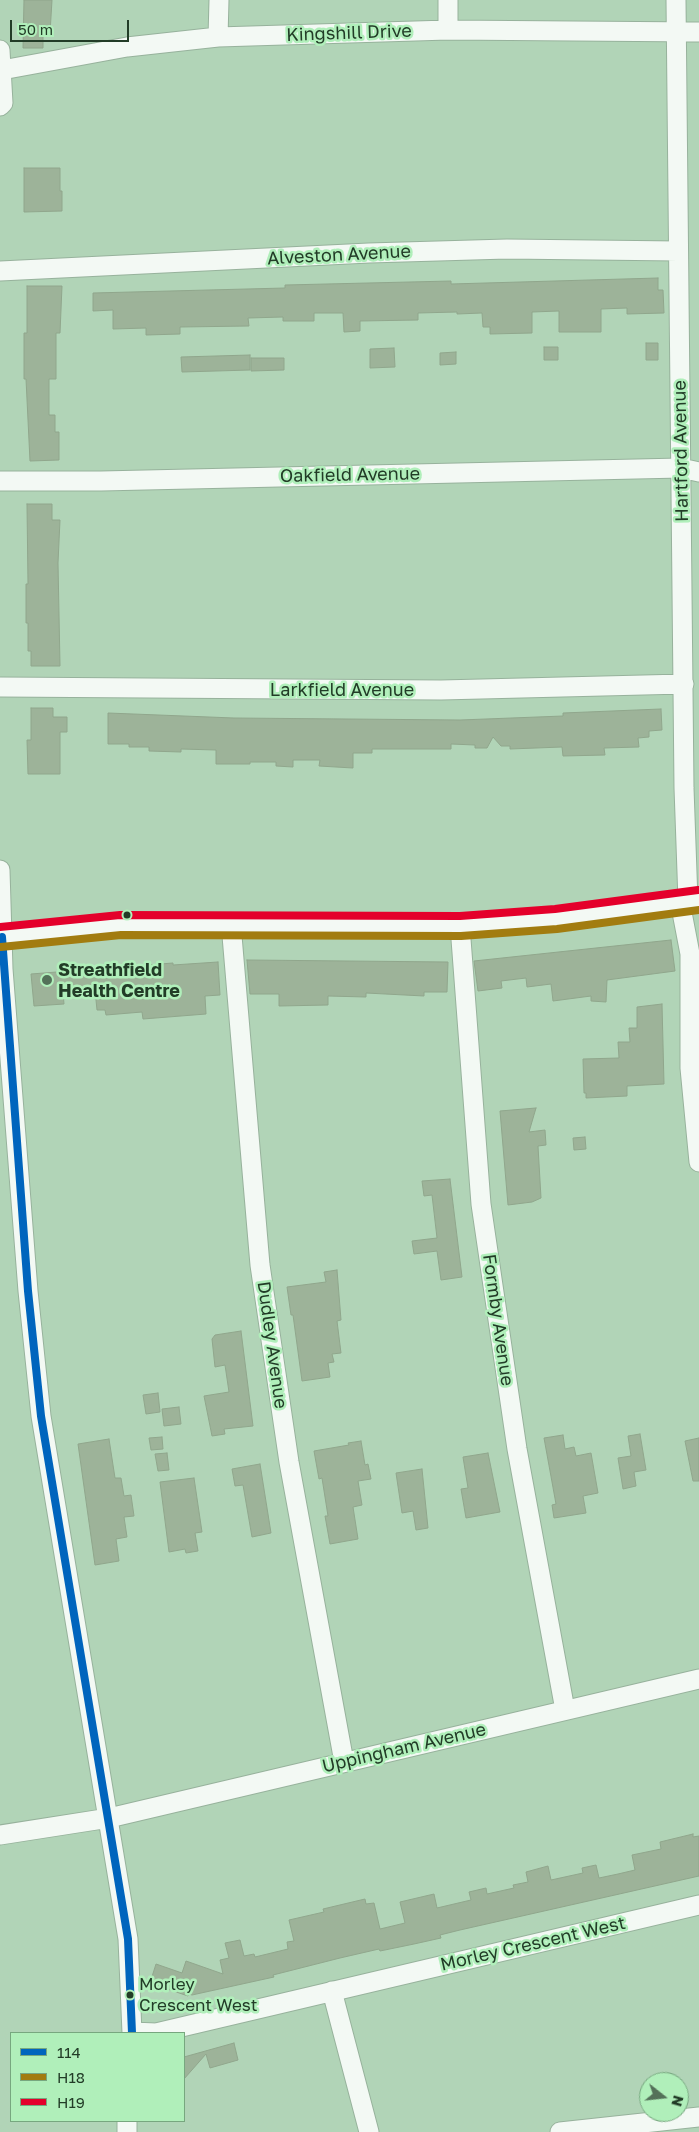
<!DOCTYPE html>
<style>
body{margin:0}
#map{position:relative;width:699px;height:2132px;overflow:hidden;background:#b1d4b7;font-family:"Golos Text",sans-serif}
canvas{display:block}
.legend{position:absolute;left:10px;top:2032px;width:175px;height:90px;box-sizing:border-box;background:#b0efba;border:1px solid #77a77f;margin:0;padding:6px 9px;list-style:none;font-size:15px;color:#223c27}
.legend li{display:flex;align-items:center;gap:10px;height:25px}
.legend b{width:25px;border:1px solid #77a77f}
.north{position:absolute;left:639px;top:2072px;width:50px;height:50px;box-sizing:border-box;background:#b0efba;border:1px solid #77a77f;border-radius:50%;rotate:106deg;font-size:14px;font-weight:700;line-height:20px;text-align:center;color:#223c27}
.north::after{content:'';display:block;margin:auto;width:18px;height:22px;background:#547159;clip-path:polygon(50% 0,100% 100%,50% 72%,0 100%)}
.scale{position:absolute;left:10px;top:20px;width:119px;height:22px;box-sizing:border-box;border:2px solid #223c27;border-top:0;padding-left:6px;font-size:15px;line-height:18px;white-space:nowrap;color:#223c27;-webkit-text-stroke:4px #b0efba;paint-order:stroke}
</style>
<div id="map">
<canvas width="699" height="2132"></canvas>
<ul class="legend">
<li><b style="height:6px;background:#0065bd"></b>114</li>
<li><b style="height:6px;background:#a27c10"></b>H18</li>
<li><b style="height:6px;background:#e4002b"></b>H19</li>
</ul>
<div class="north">N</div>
<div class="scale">50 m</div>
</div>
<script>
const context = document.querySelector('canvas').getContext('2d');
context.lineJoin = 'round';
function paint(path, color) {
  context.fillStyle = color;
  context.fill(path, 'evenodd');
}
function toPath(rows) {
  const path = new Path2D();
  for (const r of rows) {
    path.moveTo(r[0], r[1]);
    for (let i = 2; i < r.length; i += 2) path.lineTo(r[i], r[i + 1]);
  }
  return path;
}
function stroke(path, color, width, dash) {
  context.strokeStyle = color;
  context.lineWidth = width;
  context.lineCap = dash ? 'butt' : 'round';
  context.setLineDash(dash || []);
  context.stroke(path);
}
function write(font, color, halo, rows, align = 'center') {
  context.font = font + ' "Golos Text",sans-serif';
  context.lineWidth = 5;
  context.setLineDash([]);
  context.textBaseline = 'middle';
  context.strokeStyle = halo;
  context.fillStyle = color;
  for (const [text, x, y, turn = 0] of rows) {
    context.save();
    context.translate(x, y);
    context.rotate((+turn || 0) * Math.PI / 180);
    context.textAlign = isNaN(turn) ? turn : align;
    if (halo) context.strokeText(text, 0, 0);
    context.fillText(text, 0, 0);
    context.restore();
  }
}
const building = toPath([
 [24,0,52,0,50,33,43,33,43,48,23,48,24,0],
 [24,168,60,168,60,191,62,191,62,211,24,212,24,168],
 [658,278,658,290,663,290,664,313,627,314,627,308,601,309,601,332,559,332,559,311,532,312,532,333,490,334,490,327,483,327,482,313,457,314,457,312,418,313,418,320,360,321,360,331,344,332,343,313,314,313,314,321,283,321,283,317,248,318,249,326,180,327,180,334,146,335,146,328,113,329,113,310,93,311,93,293,285,288,285,285,451,281,451,284,658,278],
 [27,286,62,286,60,333,56,333,56,379,49,379,49,415,55,415,55,432,59,432,59,460,30,461,26,379,24,379,24,333,27,333,27,286],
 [646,343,658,343,658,360,646,360,646,343],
 [544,347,558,347,558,360,544,360,544,347],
 [394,348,395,367,370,368,370,349,394,348],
 [456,352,456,364,440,365,440,353,456,352],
 [250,355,250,370,182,372,181,357,250,355],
 [251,358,284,358,284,370,251,371,251,358],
 [27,504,52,504,52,520,60,520,58,563,60,666,31,666,31,651,28,651,28,623,26,623,26,584,28,584,27,504],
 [31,708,53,708,53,717,67,717,67,732,60,732,60,774,28,774,27,740,31,740,31,708],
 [661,709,662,730,649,731,649,737,638,738,639,747,604,748,605,755,563,756,562,747,510,749,510,746,501,746,493,737,487,748,475,748,475,745,451,744,451,749,372,749,372,753,353,753,353,768,319,766,320,760,293,760,293,767,276,766,276,762,250,762,250,764,216,764,216,750,181,749,181,752,149,751,149,747,129,747,129,744,108,744,108,713,234,718,460,720,563,716,563,713,661,709],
 [671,940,675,971,607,980,606,1002,591,1001,591,996,553,1001,551,984,527,987,526,978,501,981,502,988,478,991,474,961,671,940],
 [247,960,448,962,447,992,424,992,424,996,366,993,366,997,328,996,328,1005,279,1006,279,994,250,994,247,960],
 [218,962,220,995,205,996,206,1014,143,1019,142,1012,106,1015,105,1010,97,1010,95,990,63,993,64,1004,34,1006,31,974,173,963,173,965,218,962],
 [662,1004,664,1084,627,1086,627,1096,586,1098,586,1093,584,1093,583,1059,619,1058,618,1042,630,1042,629,1028,637,1028,637,1007,662,1004],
 [536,1108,529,1132,545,1130,546,1145,538,1146,541,1198,532,1202,508,1205,500,1111,536,1108],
 [585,1137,586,1149,574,1150,573,1138,585,1137],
 [450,1179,462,1277,441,1280,437,1251,414,1254,412,1241,437,1238,432,1195,424,1196,422,1181,450,1179],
 [337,1270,341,1320,337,1321,341,1353,332,1354,334,1362,328,1363,330,1377,302,1381,293,1315,291,1315,287,1287,326,1282,324,1272,337,1270],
 [241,1331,253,1426,224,1429,225,1434,212,1436,204,1396,229,1392,225,1365,215,1367,212,1339,215,1335,241,1331],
 [158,1393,160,1412,146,1414,143,1395,158,1393],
 [179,1407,181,1424,164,1426,162,1409,179,1407],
 [640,1434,646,1470,634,1472,636,1486,623,1489,618,1458,631,1456,628,1436,640,1434],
 [563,1435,565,1449,574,1447,576,1456,591,1453,598,1493,583,1496,586,1513,554,1518,552,1505,556,1504,544,1438,563,1435],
 [162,1437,163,1449,151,1450,149,1438,162,1437],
 [699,1438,699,1481,693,1481,685,1441,699,1438],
 [109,1439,115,1478,121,1478,124,1496,131,1495,134,1516,124,1517,127,1537,116,1539,119,1561,95,1565,78,1444,109,1439],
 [361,1441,365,1465,368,1464,371,1479,358,1481,362,1505,353,1507,358,1539,330,1544,325,1516,328,1516,322,1478,319,1479,314,1451,349,1445,348,1443,361,1441],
 [167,1453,169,1470,158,1471,155,1454,167,1453],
 [488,1453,500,1512,466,1518,461,1489,468,1488,463,1457,488,1453],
 [260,1464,271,1533,252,1537,243,1485,235,1486,232,1469,260,1464],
 [422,1469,428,1528,416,1530,413,1511,402,1513,396,1473,422,1469],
 [194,1478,202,1532,195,1533,198,1551,186,1553,185,1549,169,1552,160,1482,194,1478],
 [693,1834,693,1837,699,1836,699,1876,460,1930,440,1935,441,1938,414,1944,380,1951,379,1949,340,1958,273,1975,274,1977,192,1995,189,1994,188,1996,150,1983,156,1964,182,1973,186,1961,223,1974,220,1960,229,1958,225,1943,240,1940,244,1956,254,1954,255,1957,288,1949,287,1942,294,1941,289,1920,324,1912,323,1909,365,1899,366,1904,374,1903,380,1929,405,1923,400,1902,434,1894,437,1908,471,1900,469,1892,486,1888,487,1894,514,1888,513,1885,528,1882,526,1872,548,1866,551,1880,583,1873,582,1868,596,1865,599,1878,618,1874,635,1870,632,1855,661,1849,660,1842,693,1834],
 [234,2043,238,2060,210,2068,206,2054,184,2079,184,2057,234,2043]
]);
paint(building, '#9db399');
stroke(building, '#90a68c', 1);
const minor = toPath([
 [448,0,448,30],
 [676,0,684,788,688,901],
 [218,37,219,0],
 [0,50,3,103,0,106],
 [2,70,127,47,218,37,448,30,699,32],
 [0,271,369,253,507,249,678,251],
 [0,481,101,481,681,468,699,472],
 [0,687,441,690,684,684],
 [0,870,3,969,28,1291,41,1416,128,1939,132,2033],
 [680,902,690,954,690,1068,699,1162],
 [231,924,260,1265,289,1462,344,1762],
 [460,926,481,1204,517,1449,565,1710],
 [0,937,120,925,231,924,460,926,556,919,699,900],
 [0,1835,109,1818,699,1679],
 [332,1991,369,2132],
 [132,2032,156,2033,699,1905],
 [127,2132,127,2121],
 [560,2132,699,2117]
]);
stroke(minor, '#97b29c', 21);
stroke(minor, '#f3f9f4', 19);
stroke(toPath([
 [2,937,28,1291,41,1416,128,1939,132,2033]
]), '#0065bd', 8);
stroke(toPath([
 [1,947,121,935,461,936,557,929,699,910]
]), '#a27c10', 8);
stroke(toPath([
 [0,927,120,915,460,916,555,909,698,890]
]), '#e4002b', 8);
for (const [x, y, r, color] of [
 [127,915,4.5,"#223c27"],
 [47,980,6,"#547159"],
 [130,1995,4.5,"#223c27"]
]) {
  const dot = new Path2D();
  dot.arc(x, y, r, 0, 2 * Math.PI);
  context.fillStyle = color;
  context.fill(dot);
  stroke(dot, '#b0efba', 2);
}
write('17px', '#223c27', '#b0efba', [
 ["Morley",139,1985],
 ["Crescent West",139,2006]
], 'left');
write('18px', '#223c27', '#b0efba', [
 ["Kingshill Drive",349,33,-2],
 ["Alveston Avenue",339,255,-3],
 ["Hartford Avenue",681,451,-91],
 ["Oakfield Avenue",350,475,-1],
 ["Larkfield Avenue",342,690],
 ["Formby Avenue",498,1320,82],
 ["Dudley Avenue",272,1345,82],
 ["Uppingham Avenue",404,1748,-13],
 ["Morley Crescent West",533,1944,-13]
]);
write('bold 18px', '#223c27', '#b0efba', [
 ["Streathfield",58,970],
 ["Health Centre",58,991]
], 'left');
</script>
